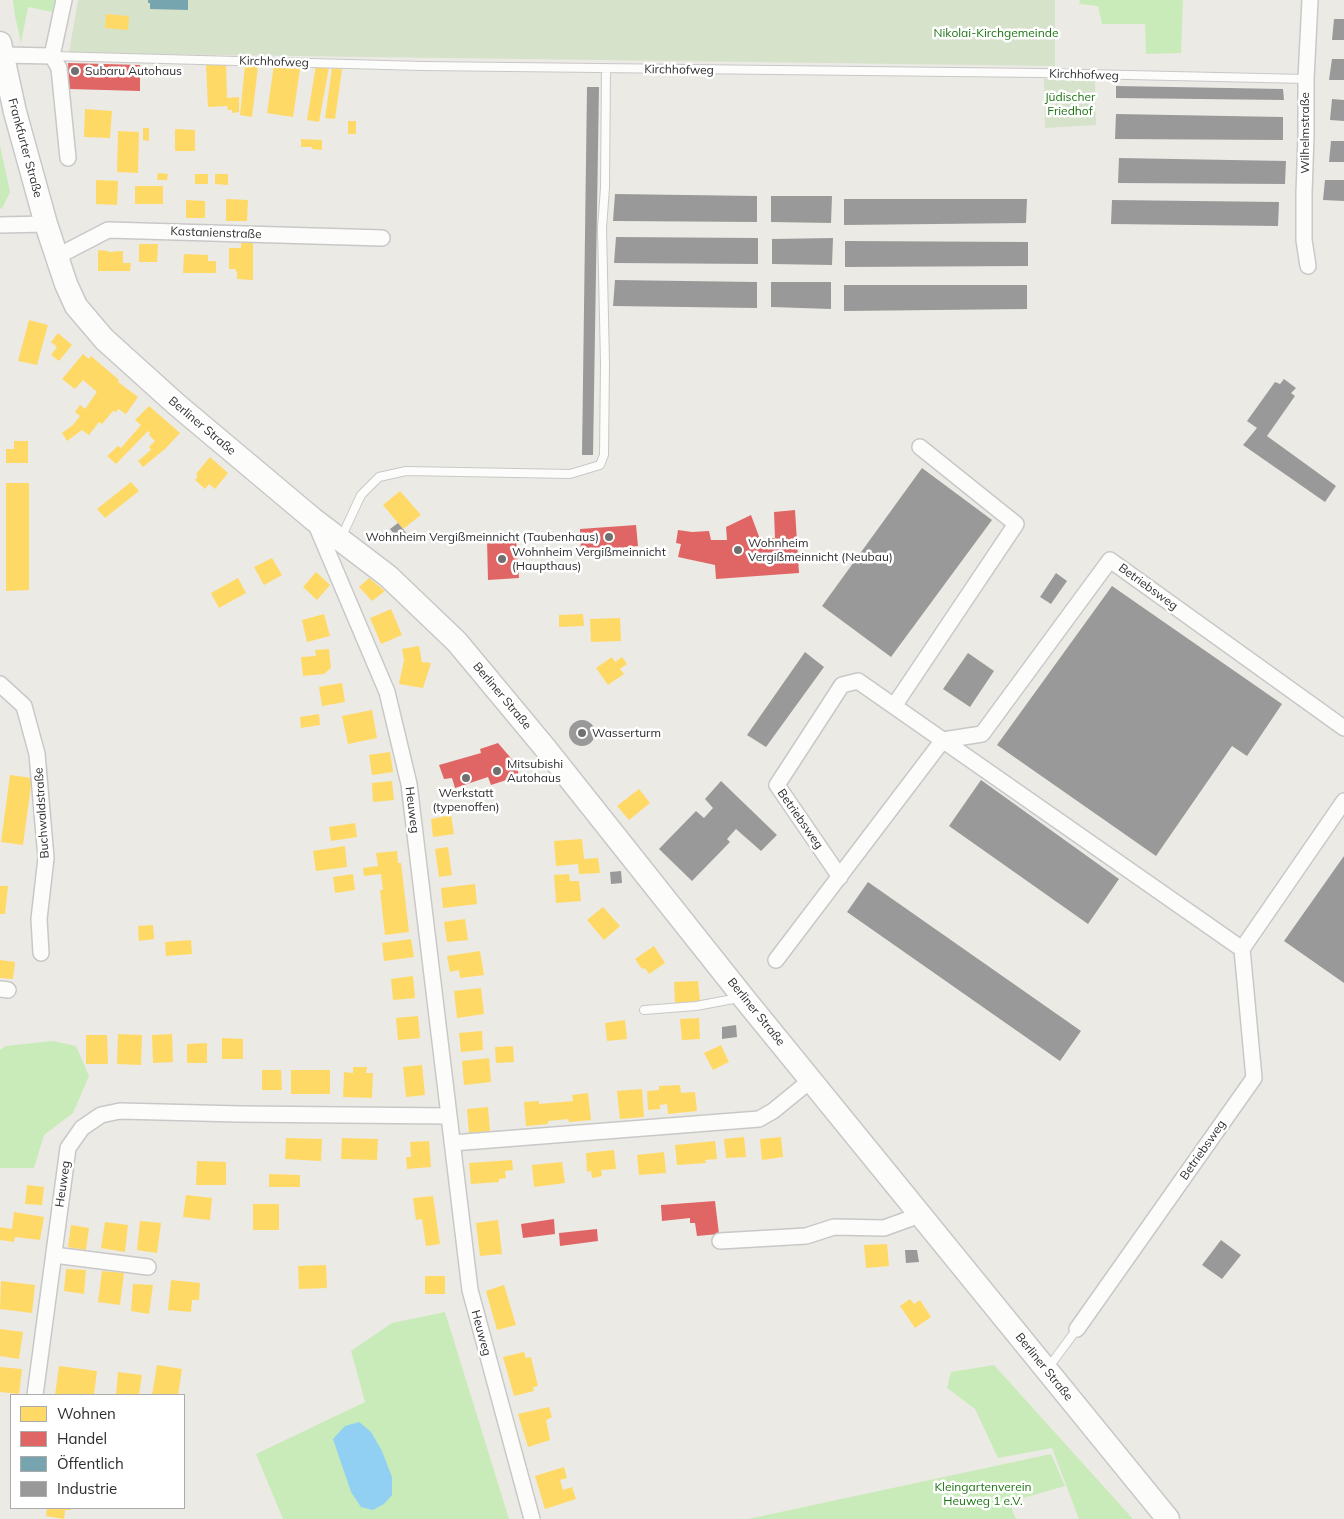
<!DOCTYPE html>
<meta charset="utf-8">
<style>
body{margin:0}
#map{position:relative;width:1344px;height:1519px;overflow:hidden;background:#eceae4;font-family:Mulish,sans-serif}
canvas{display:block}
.legend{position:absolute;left:10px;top:1394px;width:175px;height:115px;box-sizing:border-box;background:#fff;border:1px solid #ababab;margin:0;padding:6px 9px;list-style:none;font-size:15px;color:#2e2e2e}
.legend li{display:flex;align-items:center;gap:10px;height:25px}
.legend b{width:25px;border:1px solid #ababab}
</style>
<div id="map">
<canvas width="1344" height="1519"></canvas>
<ul class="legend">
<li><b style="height:14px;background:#ffd966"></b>Wohnen</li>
<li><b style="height:14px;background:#e06666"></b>Handel</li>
<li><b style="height:14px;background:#76a5af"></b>Öffentlich</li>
<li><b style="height:14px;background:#999"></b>Industrie</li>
</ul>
</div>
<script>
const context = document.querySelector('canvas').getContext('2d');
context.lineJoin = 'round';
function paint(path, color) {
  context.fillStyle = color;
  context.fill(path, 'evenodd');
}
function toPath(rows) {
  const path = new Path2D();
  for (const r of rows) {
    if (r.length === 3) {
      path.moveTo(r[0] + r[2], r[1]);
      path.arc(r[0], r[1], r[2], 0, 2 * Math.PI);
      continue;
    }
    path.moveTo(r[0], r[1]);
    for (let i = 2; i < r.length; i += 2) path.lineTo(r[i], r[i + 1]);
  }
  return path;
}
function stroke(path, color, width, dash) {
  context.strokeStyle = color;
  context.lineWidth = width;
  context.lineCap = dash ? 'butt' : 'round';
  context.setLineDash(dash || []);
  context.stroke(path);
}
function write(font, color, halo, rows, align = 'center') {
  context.font = font + ' Mulish,sans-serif';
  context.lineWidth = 5;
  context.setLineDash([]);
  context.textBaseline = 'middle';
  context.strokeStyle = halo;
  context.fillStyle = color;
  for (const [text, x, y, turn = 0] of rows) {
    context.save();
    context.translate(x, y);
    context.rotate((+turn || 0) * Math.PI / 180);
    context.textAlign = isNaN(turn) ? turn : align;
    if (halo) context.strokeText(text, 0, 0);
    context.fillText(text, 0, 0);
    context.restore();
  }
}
paint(toPath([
 [13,0,55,0,52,12,28,7,21,43,15,16],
 [1080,0,1183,0,1181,53,1146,54,1145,24,1102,24,1098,6,1079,4],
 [0,145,10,192,3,207,0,209],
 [53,1041,76,1046,89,1076,73,1113,44,1135,34,1168,0,1168,0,1050,6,1046],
 [445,1312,509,1519,283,1519,256,1454,365,1402,351,1351,392,1323],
 [994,1365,1133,1519,1079,1519,1052,1448,998,1458,975,1409,947,1388,951,1372],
 [1051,1454,1065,1486,1009,1502,1016,1519,748,1519]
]), '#c9ebba');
paint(toPath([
 [78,0,1055,0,1055,66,69,53],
 [1044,79,1095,81,1096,125,1045,128]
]), '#d6e2ca');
paint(toPath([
 [359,1422,371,1432,382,1451,392,1477,392,1495,384,1504,373,1510,361,1507,351,1492,333,1439,345,1426]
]), '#92d0f3');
paint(toPath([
 [106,14,129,16,128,30,105,28],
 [226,63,227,98,239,97,239,112,232,113,232,110,228,110,227,106,208,107,206,64],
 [245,65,258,67,252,117,240,115],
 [274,65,300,69,293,117,267,113],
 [316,65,329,67,319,122,307,120],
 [332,68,342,69,335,119,325,118],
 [85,109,112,111,110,138,84,137],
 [348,121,356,121,356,134,348,134],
 [143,128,149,128,149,141,143,140],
 [175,129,195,130,195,151,175,151],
 [118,131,139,132,138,173,117,172],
 [301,139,322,140,322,150,312,149,312,147,301,147],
 [158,173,168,174,167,180,157,180],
 [195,174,208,174,208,184,195,184],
 [215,174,228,174,228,185,215,184],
 [96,180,118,181,117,205,96,204],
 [135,186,163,186,163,204,135,204],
 [226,199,248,200,247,221,226,221],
 [186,200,205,201,205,218,186,218],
 [241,243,253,243,253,280,237,279,237,272,235,269,229,269,229,248,241,248],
 [139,244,158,244,157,262,139,262],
 [98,250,108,251,108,252,123,251,123,263,131,263,130,271,98,271],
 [184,254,208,255,208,261,216,261,216,273,183,273],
 [29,320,48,325,37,365,18,361],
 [58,333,72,345,59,361,51,355,57,347,51,342],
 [83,354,89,359,91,356,119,380,118,382,138,397,126,414,118,409,116,412,113,411,102,424,99,422,89,435,82,430,67,441,62,433,73,425,80,416,75,412,80,405,85,409,97,392,83,380,75,389,62,379],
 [149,406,180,433,165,449,143,467,138,461,151,450,149,447,155,441,149,435,150,433,148,431,116,464,107,456,118,446,121,448,141,425,135,420],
 [14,441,28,441,28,463,6,463,6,449,14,449],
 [210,457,228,473,215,489,209,484,205,489,195,480,198,476,196,474],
 [131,482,139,491,105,518,97,509],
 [6,483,29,483,29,590,6,591],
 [400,491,421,515,403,529,383,505],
 [272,558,282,575,264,585,254,567],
 [316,572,330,585,317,600,303,587],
 [238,578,246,593,219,608,211,593],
 [369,578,385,591,372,601,359,587],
 [391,609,402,635,381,644,370,618],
 [324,614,330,636,307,642,302,620],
 [583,614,584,626,559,627,559,615],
 [620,618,621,641,591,642,590,619],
 [419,646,422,662,431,663,423,688,399,684,404,660,402,649],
 [329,649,331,668,324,674,303,676,301,657,316,656,315,650],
 [612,657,615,662,622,657,627,664,620,669,624,674,608,685,596,668],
 [342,683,345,702,322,706,319,687],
 [372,710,377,738,348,744,342,716],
 [319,714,320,725,301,728,300,717],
 [390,752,393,772,372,775,369,755],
 [10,775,32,778,23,845,1,842],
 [392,781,394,800,373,802,372,783],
 [639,789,650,803,629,820,617,806],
 [451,815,454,834,433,837,431,819],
 [355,823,357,837,331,841,329,827],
 [582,839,584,859,598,858,600,873,579,874,578,864,556,866,554,841],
 [345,846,347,867,316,871,313,851],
 [448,847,452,875,439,877,435,849],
 [397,851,398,863,401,863,409,932,385,935,380,890,383,890,381,874,364,876,363,868,378,866,376,853],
 [353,874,355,890,335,893,333,877],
 [569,874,570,881,579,881,581,901,556,903,554,875],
 [475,884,477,904,443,908,441,888],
 [0,886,8,886,5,914,0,914],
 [603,907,620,926,604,940,587,920],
 [465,919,468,940,447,942,444,922],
 [153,925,154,939,139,941,138,926],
 [411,939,414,957,384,961,382,943],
 [191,940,192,954,166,956,165,942],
 [654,946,665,963,649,974,645,968,642,969,635,959],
 [480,951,484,975,460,978,459,970,450,972,447,956],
 [0,960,15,962,13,979,0,978],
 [413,976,415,998,393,1000,391,979],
 [698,981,700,1001,675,1003,674,982],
 [481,988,484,1014,457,1018,454,991],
 [418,1016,420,1038,398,1040,396,1018],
 [699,1018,700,1039,682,1040,680,1019],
 [625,1020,627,1039,607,1041,605,1023],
 [482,1031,483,1050,461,1052,459,1033],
 [118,1034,142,1035,141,1065,117,1064],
 [172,1034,173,1062,153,1063,152,1035],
 [86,1035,107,1035,108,1064,86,1064],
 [222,1038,243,1039,243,1059,222,1059],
 [207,1043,207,1063,187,1063,187,1044],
 [721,1045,729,1062,713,1070,704,1053],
 [513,1046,514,1062,496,1063,495,1047],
 [489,1058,491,1082,464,1085,462,1061],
 [422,1065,425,1095,406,1097,403,1067],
 [353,1067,367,1067,366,1073,373,1073,372,1098,343,1097,344,1072,353,1073],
 [262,1070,281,1070,282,1090,262,1090],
 [291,1070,330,1070,330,1094,291,1094],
 [680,1085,681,1093,695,1092,697,1111,668,1114,667,1104,660,1105,660,1109,648,1110,647,1091,659,1090,659,1086],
 [642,1089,644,1117,620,1119,617,1091],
 [588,1093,591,1120,569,1122,568,1119,548,1121,548,1124,526,1126,524,1102,539,1101,539,1104,573,1101,572,1095],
 [488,1107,490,1131,469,1133,467,1109],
 [744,1137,746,1157,726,1158,724,1139],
 [781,1137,783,1157,762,1160,760,1139],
 [286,1138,322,1139,321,1161,285,1159],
 [342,1138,378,1139,377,1160,341,1159],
 [429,1141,431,1167,407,1169,406,1157,411,1157,410,1142],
 [715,1141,717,1159,705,1160,706,1163,677,1165,675,1145],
 [614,1150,616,1169,601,1170,602,1176,592,1178,591,1171,587,1172,586,1153],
 [664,1152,666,1173,639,1175,637,1155],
 [512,1160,513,1170,505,1171,506,1178,499,1179,499,1182,471,1184,469,1163],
 [197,1161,226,1162,226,1185,196,1185],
 [562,1162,565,1183,534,1187,532,1165],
 [269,1174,300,1175,300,1187,269,1187],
 [27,1185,44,1187,42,1205,25,1204],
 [186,1195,212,1198,210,1220,183,1217],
 [433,1196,440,1244,426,1246,422,1219,416,1220,413,1198],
 [253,1204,279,1204,279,1230,253,1230],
 [14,1212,44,1217,40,1240,15,1237,14,1242,0,1240,0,1227,12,1229],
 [498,1220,502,1254,480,1256,476,1223],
 [140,1221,161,1223,157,1253,137,1250],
 [105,1222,128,1225,125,1252,101,1248],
 [71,1225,89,1228,86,1250,68,1247],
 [887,1244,889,1266,866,1268,864,1245],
 [326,1265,327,1288,299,1289,298,1266],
 [66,1269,86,1270,84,1294,64,1291],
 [102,1271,124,1273,120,1305,98,1302],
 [425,1276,445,1276,445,1294,425,1294],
 [171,1280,200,1283,199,1300,192,1300,191,1312,168,1310],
 [1,1281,35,1285,32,1313,0,1309],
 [133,1284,153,1285,149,1314,131,1311],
 [504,1285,516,1325,497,1330,486,1291],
 [910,1299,914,1304,920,1300,931,1317,915,1328,900,1306],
 [0,1329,23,1332,19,1359,0,1356],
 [524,1352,526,1358,531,1357,538,1386,533,1387,534,1391,514,1396,503,1357],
 [157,1365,182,1369,178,1395,152,1395],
 [59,1366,97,1371,94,1395,55,1395],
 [0,1367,22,1369,19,1394,0,1392],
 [118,1372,142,1375,139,1395,116,1395],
 [549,1407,552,1417,546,1420,550,1440,528,1447,518,1414],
 [564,1467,567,1478,560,1480,563,1490,572,1487,576,1499,545,1509,535,1476],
 [47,1508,71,1508,71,1510,65,1510,64,1519,46,1516]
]), '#ffd966');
paint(toPath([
 [68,63,140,65,140,91,69,89],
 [795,510,799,573,716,579,715,565,678,557,681,544,676,543,678,530,692,532,709,531,711,540,727,540,726,527,751,515,760,539,775,538,774,512],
 [636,525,638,546,581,551,580,529],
 [502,533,510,533,510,539,516,538,519,578,488,580,487,540,493,538,493,537,502,536],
 [498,743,516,764,519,776,491,785,488,777,455,788,452,778,444,779,439,765,481,753,480,749],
 [715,1201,719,1234,697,1236,695,1223,690,1223,690,1218,662,1221,661,1205],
 [554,1219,555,1234,523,1238,521,1224],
 [597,1229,598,1241,560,1246,559,1233]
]), '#e06666');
paint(toPath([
 [148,0,188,0,188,10,150,9,150,3,148,3]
]), '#76a5af');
paint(toPath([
 [1334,19,1344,19,1344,40,1332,40],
 [1332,59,1344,59,1344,80,1329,80],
 [1116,86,1283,89,1284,100,1116,98],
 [587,87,599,87,593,455,582,455],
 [1332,99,1344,100,1344,121,1330,120],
 [1116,114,1283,117,1283,140,1115,139],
 [1331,141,1344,141,1344,162,1329,162],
 [1119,158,1286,161,1285,184,1118,183],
 [1325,180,1344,180,1344,201,1323,200],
 [615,194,757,196,757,222,613,221],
 [771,196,832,196,831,223,771,222],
 [844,199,1027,199,1026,223,844,225],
 [1112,200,1279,202,1278,226,1111,224],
 [616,237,758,238,758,264,614,263],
 [833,238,832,265,772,264,772,239],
 [845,241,1028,242,1028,266,845,267],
 [615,280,757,282,757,308,613,306],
 [771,282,831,282,831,309,771,307],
 [844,285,1027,285,1027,309,844,311],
 [1284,379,1296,388,1291,393,1295,396,1267,436,1336,486,1325,502,1243,445,1257,428,1247,421,1275,382,1280,384],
 [922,468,992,520,891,657,822,606],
 [398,523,407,534,399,540,390,529],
 [1056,573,1067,581,1051,604,1040,597],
 [1112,586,1282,704,1247,756,1232,746,1156,856,997,745],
 [805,652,824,667,766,747,747,735],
 [968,653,994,671,970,707,943,689],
 [582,733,13],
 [981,780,1119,879,1088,924,949,826],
 [721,781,777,835,761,851,736,829,727,839,730,842,692,881,659,849,696,811,704,818,713,808,705,799],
 [1344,856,1344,983,1284,941],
 [621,871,622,883,611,884,610,872],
 [868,882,1081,1031,1060,1061,847,912],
 [736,1025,737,1037,722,1039,722,1027],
 [1221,1240,1241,1255,1222,1279,1202,1265],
 [905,1250,917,1250,919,1262,906,1263]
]), '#999');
const service = toPath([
 [52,56,422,66,1040,73,1306,79],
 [341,538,361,495,379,477,406,471,570,474,600,465,604,455,605,363,602,228,605,188,606,69],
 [644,1010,696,1006,739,998],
 [1048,1368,1077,1329]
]);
const minor = toPath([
 [3,55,52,56,64,0],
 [52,56,59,68,68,158],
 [0,225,46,224],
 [56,257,108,230,382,238],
 [1308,266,1304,240,1304,193,1306,136,1306,79,1310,0],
 [314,520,387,692,409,784,470,1290,532,1519],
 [0,684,24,706,37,754,46,858,39,919,41,953],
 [894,706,1016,524,920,447],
 [840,877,777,785,842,685,858,681,1242,949,1344,801],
 [776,960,943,740,982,734,1110,560,1344,728],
 [0,989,8,990],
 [452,1143,759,1119,773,1111,811,1080],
 [720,1241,806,1236,834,1227,884,1228,920,1215],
 [54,1255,148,1267],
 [1077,1329,1254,1078,1242,949],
 [35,1395,68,1148,82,1128,101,1115,120,1111,240,1114,448,1116]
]);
const secondary = toPath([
 [0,43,15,112,46,224,66,284,76,306,104,339,176,404,313,519,388,576,457,642,546,749,743,997,1168,1519]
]);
stroke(service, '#c9c8c9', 10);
stroke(minor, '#c9c8c9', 18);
stroke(secondary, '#c9c8c9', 25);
stroke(service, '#fcfcfb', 8);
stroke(minor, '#fcfcfb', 15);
stroke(secondary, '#fcfcfb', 22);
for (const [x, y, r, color] of [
 [75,71,5,"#70706e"],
 [609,537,5,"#70706e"],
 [738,550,5,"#70706e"],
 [502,559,5,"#70706e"],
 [582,733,5,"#70706e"],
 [497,771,5,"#70706e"],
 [466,778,5,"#70706e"]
]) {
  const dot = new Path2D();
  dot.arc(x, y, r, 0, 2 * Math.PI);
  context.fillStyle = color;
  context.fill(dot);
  stroke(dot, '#fff', 2);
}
write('12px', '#1e7414', '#fff', [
 ["Nikolai-Kirchgemeinde",996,33],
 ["Jüdischer",1070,97],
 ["Friedhof",1070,111],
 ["Kleingartenverein",983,1487],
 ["Heuweg 1 e.V.",983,1501]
]);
write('12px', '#2e2e2e', '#fff', [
 ["Kirchhofweg",274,62,2],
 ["Kirchhofweg",679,70,1],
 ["Kirchhofweg",1084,75,2],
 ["Wilhelmstraße",1305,133,-90],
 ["Frankfurter Straße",25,148,75],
 ["Kastanienstraße",216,233,2],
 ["Berliner Straße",202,426,40],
 ["Betriebsweg",1148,587,36],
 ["Berliner Straße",502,696,50],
 ["Heuweg",412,810,83],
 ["Buchwaldstraße",42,813,-94],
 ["Betriebsweg",800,819,55],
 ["Berliner Straße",756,1012,51],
 ["Betriebsweg",1203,1150,-55],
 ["Heuweg",63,1184,-82],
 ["Heuweg",481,1333,75],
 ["Berliner Straße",1044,1367,51]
]);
write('12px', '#2e2e2e', '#fff', [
 ["Subaru Autohaus",85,71],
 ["Wohnheim Vergißmeinnicht (Taubenhaus)",599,537,"right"],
 ["Wohnheim",748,543],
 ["Vergißmeinnicht (Neubau)",748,557],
 ["Wohnheim Vergißmeinnicht",512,552],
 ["(Haupthaus)",512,566],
 ["Wasserturm",592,733],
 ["Mitsubishi",507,764],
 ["Autohaus",507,778],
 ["Werkstatt",466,793,"center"],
 ["(typenoffen)",466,807,"center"]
], 'left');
</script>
